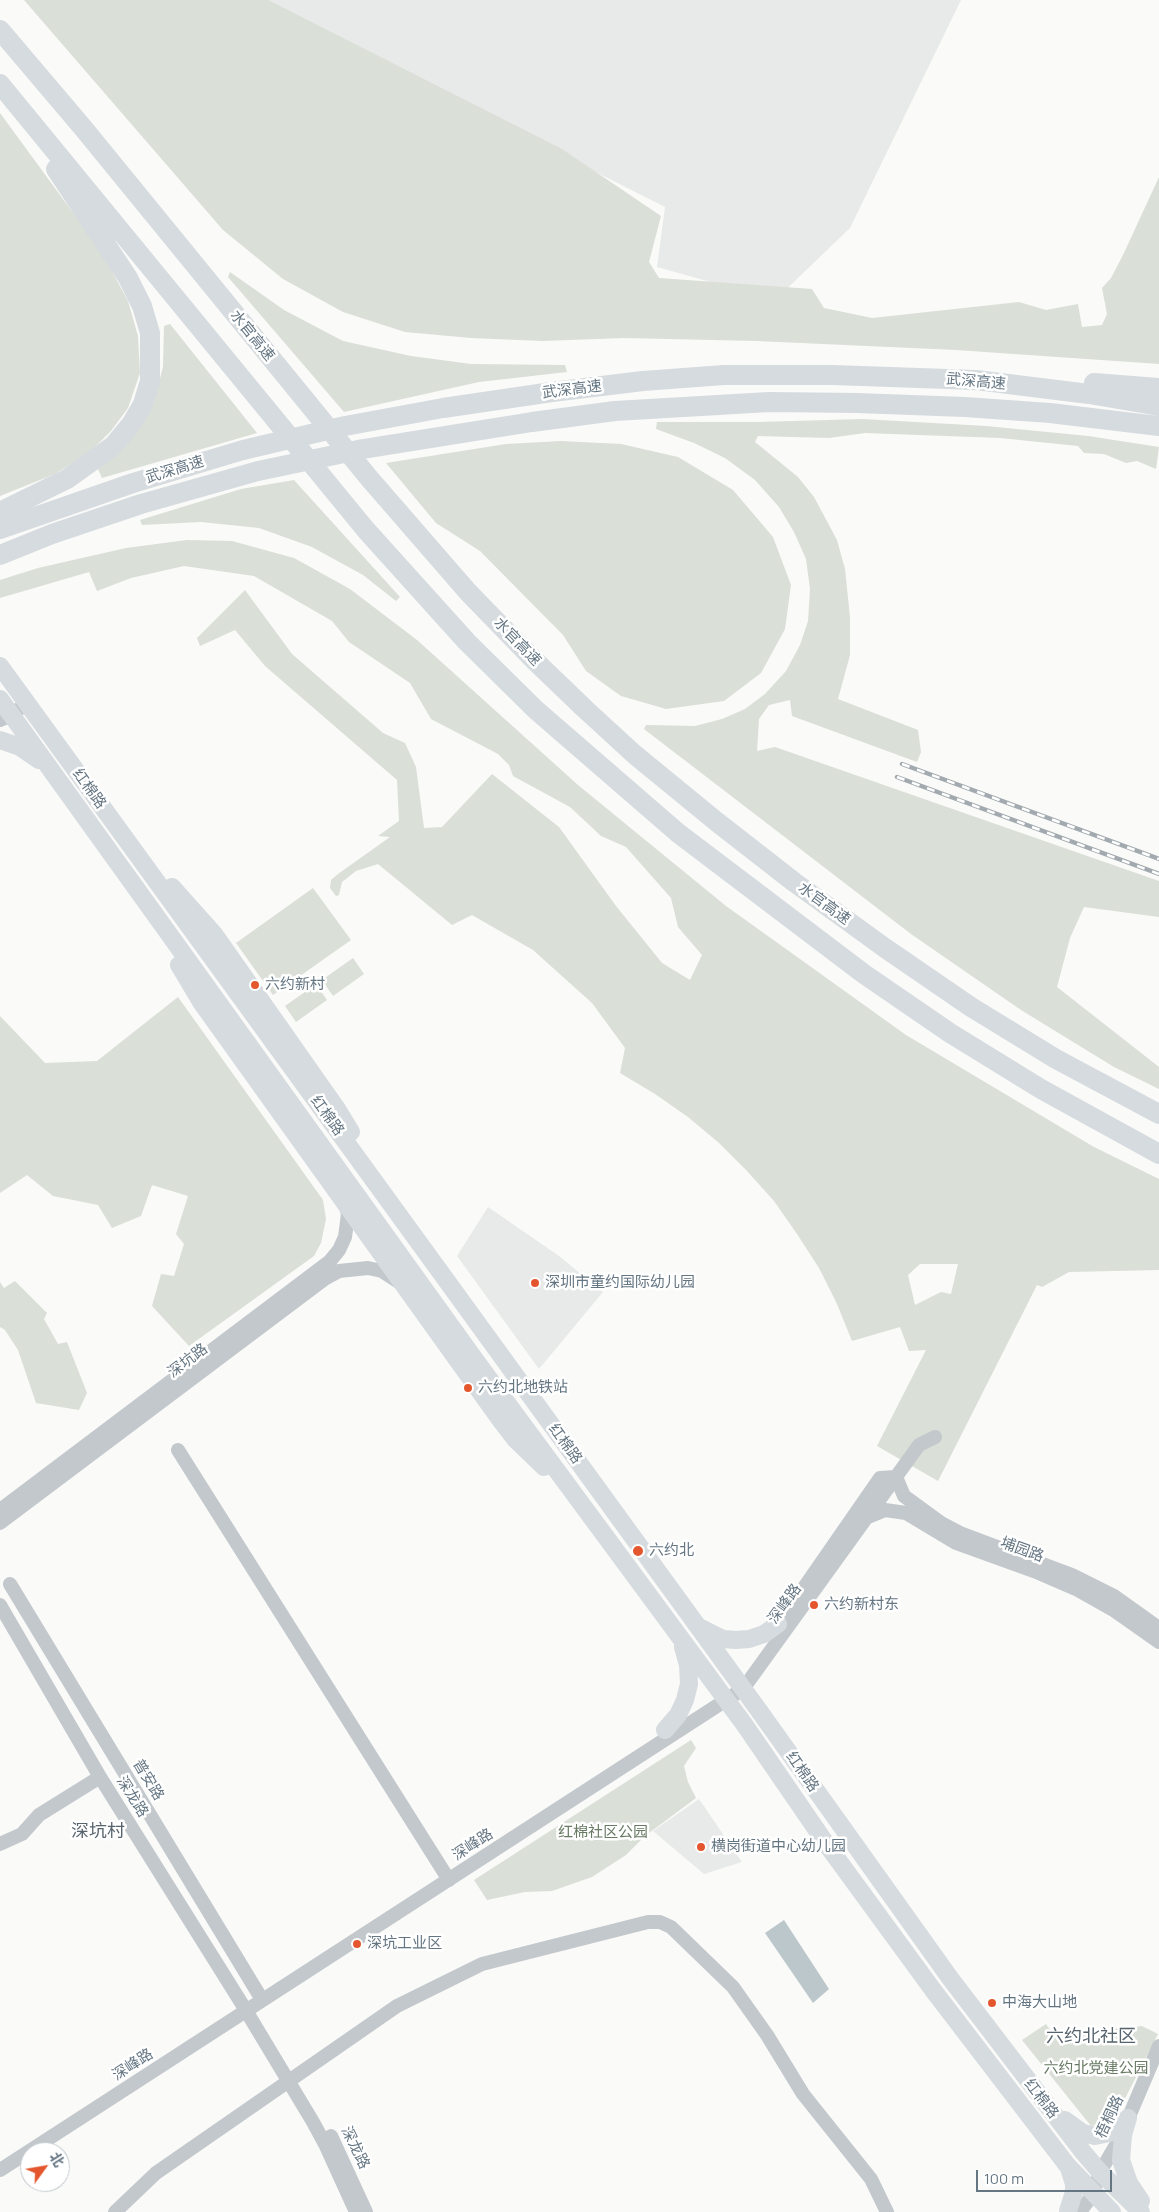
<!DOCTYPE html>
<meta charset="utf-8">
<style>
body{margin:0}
#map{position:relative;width:1159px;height:2212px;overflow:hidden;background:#fafaf8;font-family:Manrope,"Noto Sans SC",sans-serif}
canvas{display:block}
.north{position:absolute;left:20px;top:2142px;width:50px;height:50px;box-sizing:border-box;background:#fff;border:1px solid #c1c8cd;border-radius:50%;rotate:58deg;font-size:14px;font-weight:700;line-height:20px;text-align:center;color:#657683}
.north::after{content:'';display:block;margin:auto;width:18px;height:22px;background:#e4572e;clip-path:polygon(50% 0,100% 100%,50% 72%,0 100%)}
.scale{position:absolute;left:976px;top:2170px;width:136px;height:22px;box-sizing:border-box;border:2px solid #657683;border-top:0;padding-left:6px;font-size:15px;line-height:18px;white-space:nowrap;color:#657683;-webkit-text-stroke:4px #fff;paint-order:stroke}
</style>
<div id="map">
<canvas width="1159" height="2212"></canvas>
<div class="north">北</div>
<div class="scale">100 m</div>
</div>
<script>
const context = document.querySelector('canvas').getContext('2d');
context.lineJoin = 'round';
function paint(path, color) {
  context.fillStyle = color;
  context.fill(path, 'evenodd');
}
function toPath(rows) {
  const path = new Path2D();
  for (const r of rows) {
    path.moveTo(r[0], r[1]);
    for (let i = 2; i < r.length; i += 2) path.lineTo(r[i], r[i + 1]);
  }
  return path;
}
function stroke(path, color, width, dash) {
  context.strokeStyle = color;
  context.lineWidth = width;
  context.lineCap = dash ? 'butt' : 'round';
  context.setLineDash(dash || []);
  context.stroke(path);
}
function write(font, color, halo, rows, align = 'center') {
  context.font = font + ' Manrope,"Noto Sans SC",sans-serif';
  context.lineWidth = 5;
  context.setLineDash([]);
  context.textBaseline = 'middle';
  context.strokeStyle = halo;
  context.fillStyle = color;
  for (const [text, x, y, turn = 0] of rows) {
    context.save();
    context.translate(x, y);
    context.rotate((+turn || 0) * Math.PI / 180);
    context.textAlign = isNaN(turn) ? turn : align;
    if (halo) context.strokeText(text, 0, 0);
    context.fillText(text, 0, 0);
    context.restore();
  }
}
paint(toPath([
 [255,0,961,0,850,228,775,300,657,267,665,207],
 [488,1207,559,1256,603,1292,539,1369,457,1256],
 [699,1799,742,1862,704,1874,653,1831]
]), '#e8e9e9');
paint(toPath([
 [24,0,268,0,562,149,661,216,649,262,659,278,812,289,824,308,872,318,1019,302,1046,310,1078,304,1082,327,1102,325,1107,314,1102,288,1111,278,1123,255,1159,177,1159,364,956,350,757,341,624,338,542,341,471,338,405,332,343,312,283,279,223,230],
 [0,113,101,251,128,301,138,336,140,373,128,408,111,431,90,452,55,474,0,496],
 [230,272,284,310,343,341,411,356,471,364,565,365,567,372,479,382,344,412,228,277],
 [170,324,257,433,102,478,98,469,121,450,153,405,163,367,164,326],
 [862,419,986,426,1088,436,1159,447,1156,469,1137,461,1126,463,1104,454,1084,453,1078,446,1000,438,865,433,829,438,758,436,755,442,798,477,814,497,837,540,845,569,850,617,850,655,838,699,918,730,921,752,917,762,792,716,790,700,769,705,759,719,757,751,775,747,1159,881,1159,917,1084,907,1070,938,1057,987,1159,1067,1159,1089,1114,1067,1021,1010,911,934,644,729,646,725,695,726,722,719,745,709,765,694,786,671,800,645,808,621,810,589,806,559,794,532,779,507,755,480,725,458,694,443,656,429,657,422,759,422],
 [561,441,621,444,678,457,733,490,773,537,791,585,785,629,761,673,724,701,666,709,621,696,586,671,563,635,480,551,436,523,386,463,506,444],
 [294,480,400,597,396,601,363,575,312,547,259,528,201,522,142,525,140,520,241,489],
 [187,540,232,541,294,558,350,589,417,640,578,785,726,906,906,1035,1094,1147,1159,1179,1159,1270,1069,1272,1042,1287,1037,1285,938,1481,877,1446,926,1350,909,1351,900,1327,852,1341,837,1304,819,1268,797,1234,774,1201,747,1171,719,1143,688,1117,655,1094,620,1073,625,1048,592,1003,533,950,472,915,452,925,378,864,356,871,342,882,339,895,336,896,330,888,331,880,338,874,390,837,378,836,399,821,397,780,265,666,235,630,200,646,197,638,245,590,292,654,383,733,405,743,416,767,424,828,442,827,492,774,559,827,616,906,662,963,690,980,702,955,678,927,671,898,626,847,601,836,570,807,513,776,509,765,498,754,431,719,410,683,349,642,332,621,254,576,184,566,131,578,97,591,89,572,0,598,0,580,38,568,126,548],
 [920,1264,958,1264,951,1294,941,1292,915,1305,908,1275],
 [313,888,351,940,273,995,236,943],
 [353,958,364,974,333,996,322,980],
 [316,984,327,1000,296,1022,285,1006],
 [178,997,323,1200,326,1219,321,1243,314,1256,189,1346,152,1306,161,1274,174,1276,184,1244,176,1234,188,1196,152,1185,141,1216,112,1228,98,1205,53,1196,27,1175,0,1193,0,1016,45,1063,97,1061],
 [15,1281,47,1313,44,1319,58,1344,67,1342,87,1393,79,1410,36,1403,18,1350,5,1330,0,1327,0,1282,4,1288],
 [691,1740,696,1748,684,1766,688,1782,696,1798,645,1836,626,1855,592,1877,552,1891,525,1892,487,1900,474,1880],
 [1046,2024,1053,2034,1142,2026,1158,2034,1113,2122,1091,2126,1022,2040]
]), '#dadfd7');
paint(toPath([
 [784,1920,829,1989,813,2003,765,1933]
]), '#bbc7cb');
stroke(toPath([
 [0,720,12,715,26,703],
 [178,1450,449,1880],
 [896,1477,904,1496,941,1523,960,1533,1072,1575,1114,1596,1159,1628],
 [0,1510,330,1261,339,1250,345,1237,348,1214,345,1204],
 [868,1517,885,1510,906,1513,956,1543,1039,1573,1076,1589,1115,1611,1159,1642],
 [0,1523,326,1278,339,1271,368,1268,382,1271,399,1282],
 [10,1584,258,1993],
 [0,1605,100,1777,242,2004,313,2122,326,2146,356,2212],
 [776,1628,880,1478,896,1477],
 [0,1844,22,1834,39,1815,100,1777],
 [331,2136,366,2212],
 [0,2170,743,1689,919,1445,935,1437],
 [115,2212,156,2173,397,2006,482,1964,648,1922,660,1922,671,1927,733,1987,767,2035,803,2094,871,2179,887,2212],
 [1080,2212,1093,2194,1100,2172,1119,2140,1159,2046]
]), '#c3c8cc', 14);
stroke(toPath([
 [0,666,760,1712,950,1978,1083,2152,1100,2172,1141,2212],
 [0,699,476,1361,744,1724,827,1845,933,1990,1067,2165,1112,2212],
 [0,740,20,747,39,760],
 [172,887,214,934,337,1109,351,1132],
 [179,965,201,1002,499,1418,515,1439,544,1467],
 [701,1628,723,1639,736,1640,749,1639,764,1634,778,1624],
 [665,1730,678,1715,685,1700,689,1684,688,1665,683,1647],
 [1128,2118,1123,2135,1121,2160,1129,2183,1141,2201],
 [1065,2120,1083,2133,1095,2136,1109,2133,1128,2118],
 [1068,2211,1074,2192,1074,2184,1069,2168]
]), '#d6dbdf', 18);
stroke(toPath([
 [0,30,84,129,369,478,468,592,534,660,585,709,634,754,717,822,794,882,885,948,971,1007,1056,1059,1159,1114],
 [0,84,366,530,467,642,536,710,678,833,864,974,950,1033,1041,1089,1159,1154],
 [1094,383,1159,388],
 [0,512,67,479,113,446,132,423,143,404,150,381,150,333,142,306,128,278,56,169],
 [0,529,133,483,243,450,345,426,443,408,552,392,643,381,724,375,833,375,976,380,1089,394,1159,406],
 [0,555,52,534,141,504,258,471,363,449,532,422,615,411,769,402,857,403,965,407,1050,413,1159,426]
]), '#d6dbdf', 20);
const rail = toPath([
 [902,764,1159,859],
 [897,777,1159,874]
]);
stroke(rail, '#a2aab0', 4.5);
stroke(rail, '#fff', 2.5, [8]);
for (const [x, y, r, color] of [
 [255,985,5,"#e4572e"],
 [535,1283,5,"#e4572e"],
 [468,1388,5,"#e4572e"],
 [638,1551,6,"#e4572e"],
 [814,1605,5,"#e4572e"],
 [701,1847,5,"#e4572e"],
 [357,1944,5,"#e4572e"],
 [992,2003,5,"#e4572e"]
]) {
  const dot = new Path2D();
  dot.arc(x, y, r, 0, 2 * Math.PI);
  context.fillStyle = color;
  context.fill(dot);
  stroke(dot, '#fff', 2);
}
write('15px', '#657683', '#fff', [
 ["水官高速",252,336,51],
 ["武深高速",976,382,5],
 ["武深高速",572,390,-7],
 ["武深高速",175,470,-17],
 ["水官高速",517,642,46],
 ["红棉路",89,789,54],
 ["水官高速",824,904,36],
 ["红棉路",327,1116,54],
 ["深坑路",188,1361,-37],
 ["红棉路",565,1444,54],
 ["埔园路",1022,1550,20],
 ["深峰路",785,1604,-54],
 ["红棉路",802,1772,55],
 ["普安路",148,1780,59],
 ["深龙路",132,1797,58],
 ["深峰路",473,1845,-33],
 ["深峰路",133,2065,-33],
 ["红棉路",1041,2099,52],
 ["梧桐路",1110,2117,-65],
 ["深龙路",355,2148,64]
]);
write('15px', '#657683', '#fff', [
 ["六约新村",265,985],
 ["深圳市童约国际幼儿园",545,1283],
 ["六约北地铁站",478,1388],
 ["六约北",649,1551],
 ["六约新村东",824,1605],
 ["横岗街道中心幼儿园",711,1847],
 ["深坑工业区",367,1944],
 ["中海大山地",1002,2003]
], 'left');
write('15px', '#687a64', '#fff', [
 ["红棉社区公园",603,1833],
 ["六约北党建公园",1096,2069]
]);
write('18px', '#57646e', '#fff', [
 ["深坑村",98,1832],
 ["六约北社区",1091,2037]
]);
</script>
